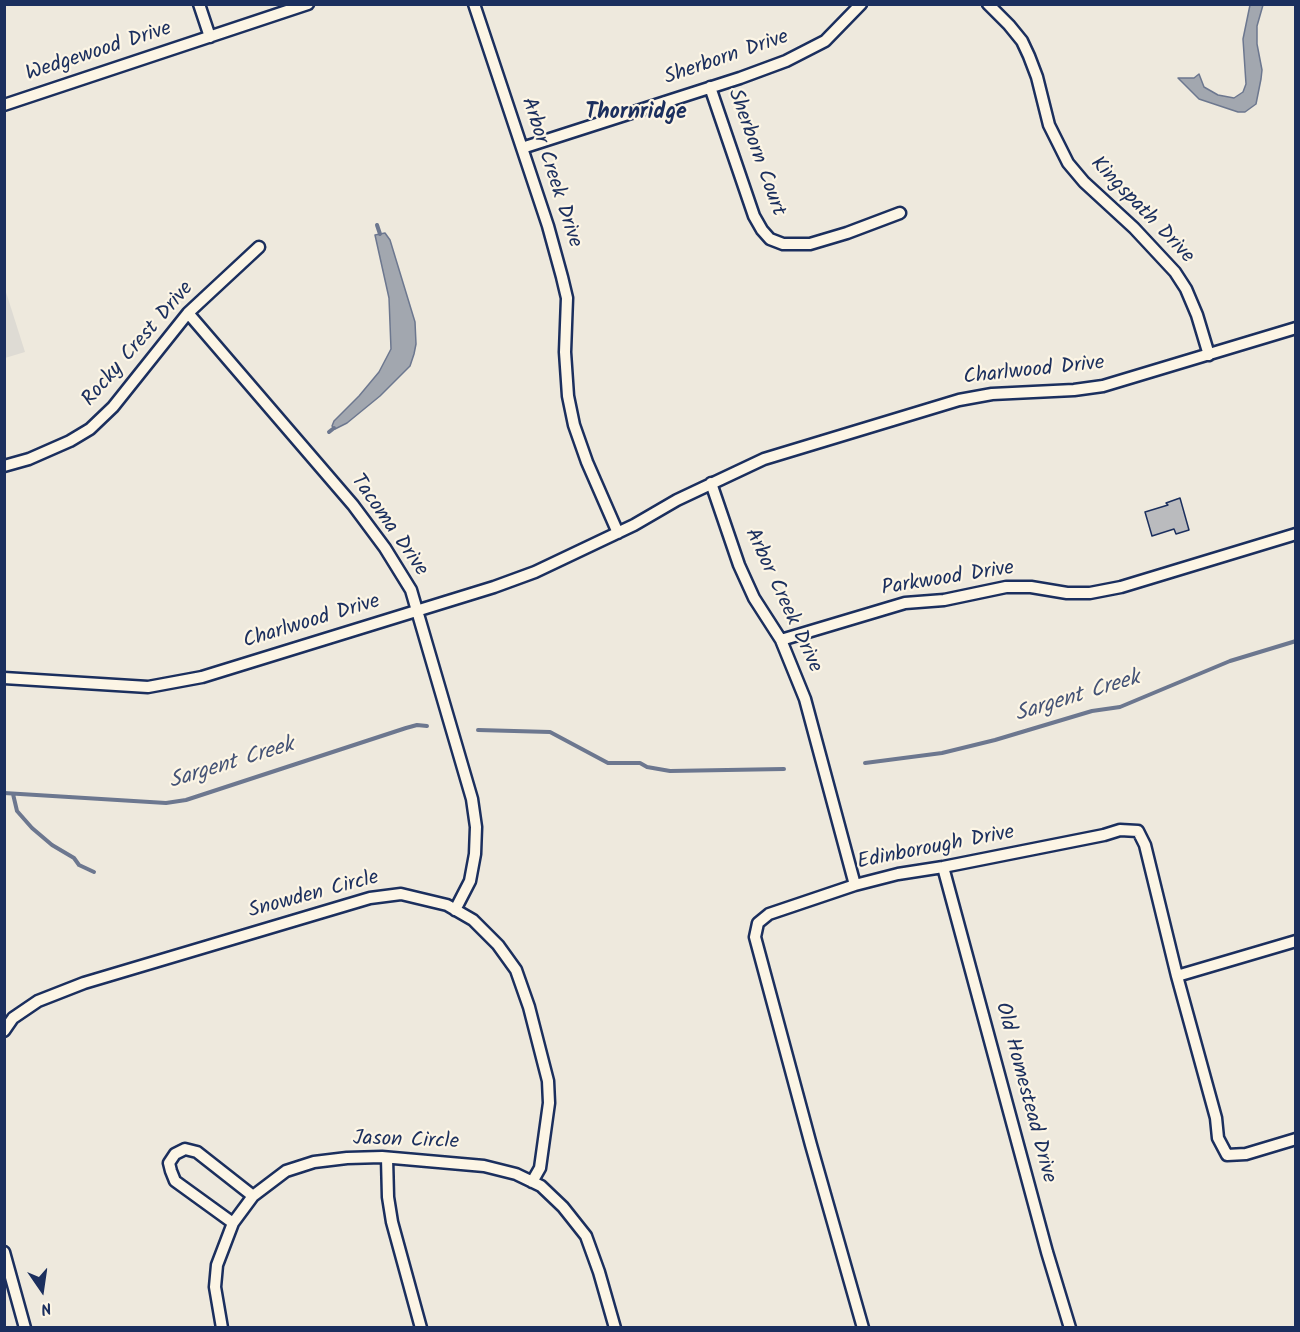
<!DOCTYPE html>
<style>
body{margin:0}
#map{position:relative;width:1300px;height:1332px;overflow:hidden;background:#eee9dd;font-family:Kalam,sans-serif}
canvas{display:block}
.frame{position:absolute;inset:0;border:6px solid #1b2f5e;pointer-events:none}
.north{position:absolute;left:12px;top:1260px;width:60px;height:60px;-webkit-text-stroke:4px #fcf5e5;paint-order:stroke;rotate:167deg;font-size:16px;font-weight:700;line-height:24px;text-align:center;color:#1b2f5e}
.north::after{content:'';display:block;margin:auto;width:21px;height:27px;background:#1b2f5e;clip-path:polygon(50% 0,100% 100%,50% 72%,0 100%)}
</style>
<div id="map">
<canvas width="1300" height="1332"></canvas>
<div class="frame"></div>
<div class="north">N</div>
</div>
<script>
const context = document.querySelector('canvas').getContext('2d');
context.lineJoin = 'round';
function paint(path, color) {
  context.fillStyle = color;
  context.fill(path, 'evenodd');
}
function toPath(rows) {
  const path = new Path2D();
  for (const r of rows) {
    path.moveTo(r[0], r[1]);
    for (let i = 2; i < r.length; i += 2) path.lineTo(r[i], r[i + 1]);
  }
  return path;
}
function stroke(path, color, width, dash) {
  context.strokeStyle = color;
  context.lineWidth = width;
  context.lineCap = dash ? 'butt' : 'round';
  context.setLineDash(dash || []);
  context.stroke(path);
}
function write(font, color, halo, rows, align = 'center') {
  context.font = font + ' Kalam,sans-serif';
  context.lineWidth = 4.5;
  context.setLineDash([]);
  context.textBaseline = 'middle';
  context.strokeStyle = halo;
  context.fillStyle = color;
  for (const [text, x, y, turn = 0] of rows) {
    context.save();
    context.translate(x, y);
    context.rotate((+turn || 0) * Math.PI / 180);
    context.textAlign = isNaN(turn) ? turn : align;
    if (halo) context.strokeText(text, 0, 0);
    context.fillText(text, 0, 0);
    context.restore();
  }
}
paint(toPath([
 [5,289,25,352,5,358,4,358]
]), '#dedbd4');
const water = toPath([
 [1250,5,1263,5,1257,26,1257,44,1262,70,1261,79,1256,104,1245,112,1238,112,1199,99,1178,78,1194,78,1199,74,1204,87,1218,95,1234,98,1243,92,1246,84,1243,39,1250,5],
 [385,233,390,240,415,322,416,344,414,354,410,366,380,396,347,423,335,429,332,426,334,421,359,396,379,372,391,349,389,298,375,235,385,233]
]);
paint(water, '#a2a7af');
stroke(water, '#6c778f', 1.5);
stroke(toPath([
 [377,225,380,234],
 [329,432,334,428],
 [478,730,550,732,608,763,640,763,647,767,670,771,784,769],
 [865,763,942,753,995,740,1092,711,1120,707,1230,661,1296,641],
 [4,793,166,803,186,800,406,728,417,725,427,726],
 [13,794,17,811,32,828,52,845,74,858,79,865,94,872]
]), '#6c778f', 4);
const building = toPath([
 [1180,498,1189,530,1176,534,1174,529,1152,536,1145,512,1168,505,1166,503,1180,498]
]);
paint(building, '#babbbe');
stroke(building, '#1b2f5e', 1.5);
const street = toPath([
 [199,4,210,37],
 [474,4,548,226,562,277,567,298,565,352,568,396,574,425,587,462,618,533],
 [988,4,1009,25,1022,41,1029,56,1037,77,1049,125,1068,163,1084,182,1134,228,1175,272,1186,289,1197,315,1209,355],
 [710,87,754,216,762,230,770,239,783,244,810,244,847,233,900,213],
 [4,105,308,4],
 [522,148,740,78,786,61,825,41,861,4],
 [188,313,353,505,385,548,411,590,472,799,476,827,475,854,470,881,455,910],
 [4,466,29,459,70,441,90,429,113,407,188,313,259,247],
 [711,483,739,565,754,598,781,640,805,699,855,885],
 [781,640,905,603,944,600,1006,587,1031,587,1067,593,1090,593,1121,587,1296,534],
 [4,678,148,687,202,677,494,587,535,572,634,525,677,500,764,459,959,400,992,394,1074,390,1103,386,1296,328],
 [943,867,1047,1252,1070,1328],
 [1177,976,1296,941],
 [4,1031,13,1018,38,1001,84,983,370,898,401,894,447,905,473,920,498,945,516,970,529,1007,548,1081,549,1103,540,1168,532,1182],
 [387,1158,388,1197,392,1222,421,1328],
 [233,1223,175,1181,171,1171,169,1163,175,1154,185,1149,197,1152,253,1196],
 [4,1252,25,1328],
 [222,1328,215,1287,217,1265,233,1223,253,1196,286,1171,314,1162,347,1158,382,1157,484,1166,516,1174,541,1186,563,1207,586,1236,599,1272,615,1328],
 [863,1328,811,1145,755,937,758,923,769,914,855,885,898,874,943,867,1104,835,1120,830,1138,831,1145,845,1177,976,1216,1118,1218,1138,1227,1155,1246,1154,1296,1139]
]);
stroke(street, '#1b2f5e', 15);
stroke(street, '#fcf5e5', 10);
write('21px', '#1b2f5e', '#fcf5e5', [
 ["Wedgewood Drive",99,53,-18],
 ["Sherborn Drive",727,59,-19],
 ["Sherborn Court",755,153,70],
 ["Arbor Creek Drive",550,173,72],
 ["Kingspath Drive",1141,211,46],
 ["Rocky Crest Drive",139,345,-49],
 ["Charlwood Drive",1034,372,-6],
 ["Tacoma Drive",388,526,55],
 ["Parkwood Drive",948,580,-9],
 ["Arbor Creek Drive",782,601,65],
 ["Charlwood Drive",312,623,-17],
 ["Edinborough Drive",936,849,-11],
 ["Snowden Circle",314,896,-15],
 ["Old Homestead Drive",1024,1093,75],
 ["Jason Circle",406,1142,2]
]);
write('bold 22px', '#1b2f5e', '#fcf5e5', [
 ["Thornridge",636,114]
]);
write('italic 22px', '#445376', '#fcf5e5', [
 ["Sargent Creek",1078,698,-17],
 ["Sargent Creek",232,765,-17]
]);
</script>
